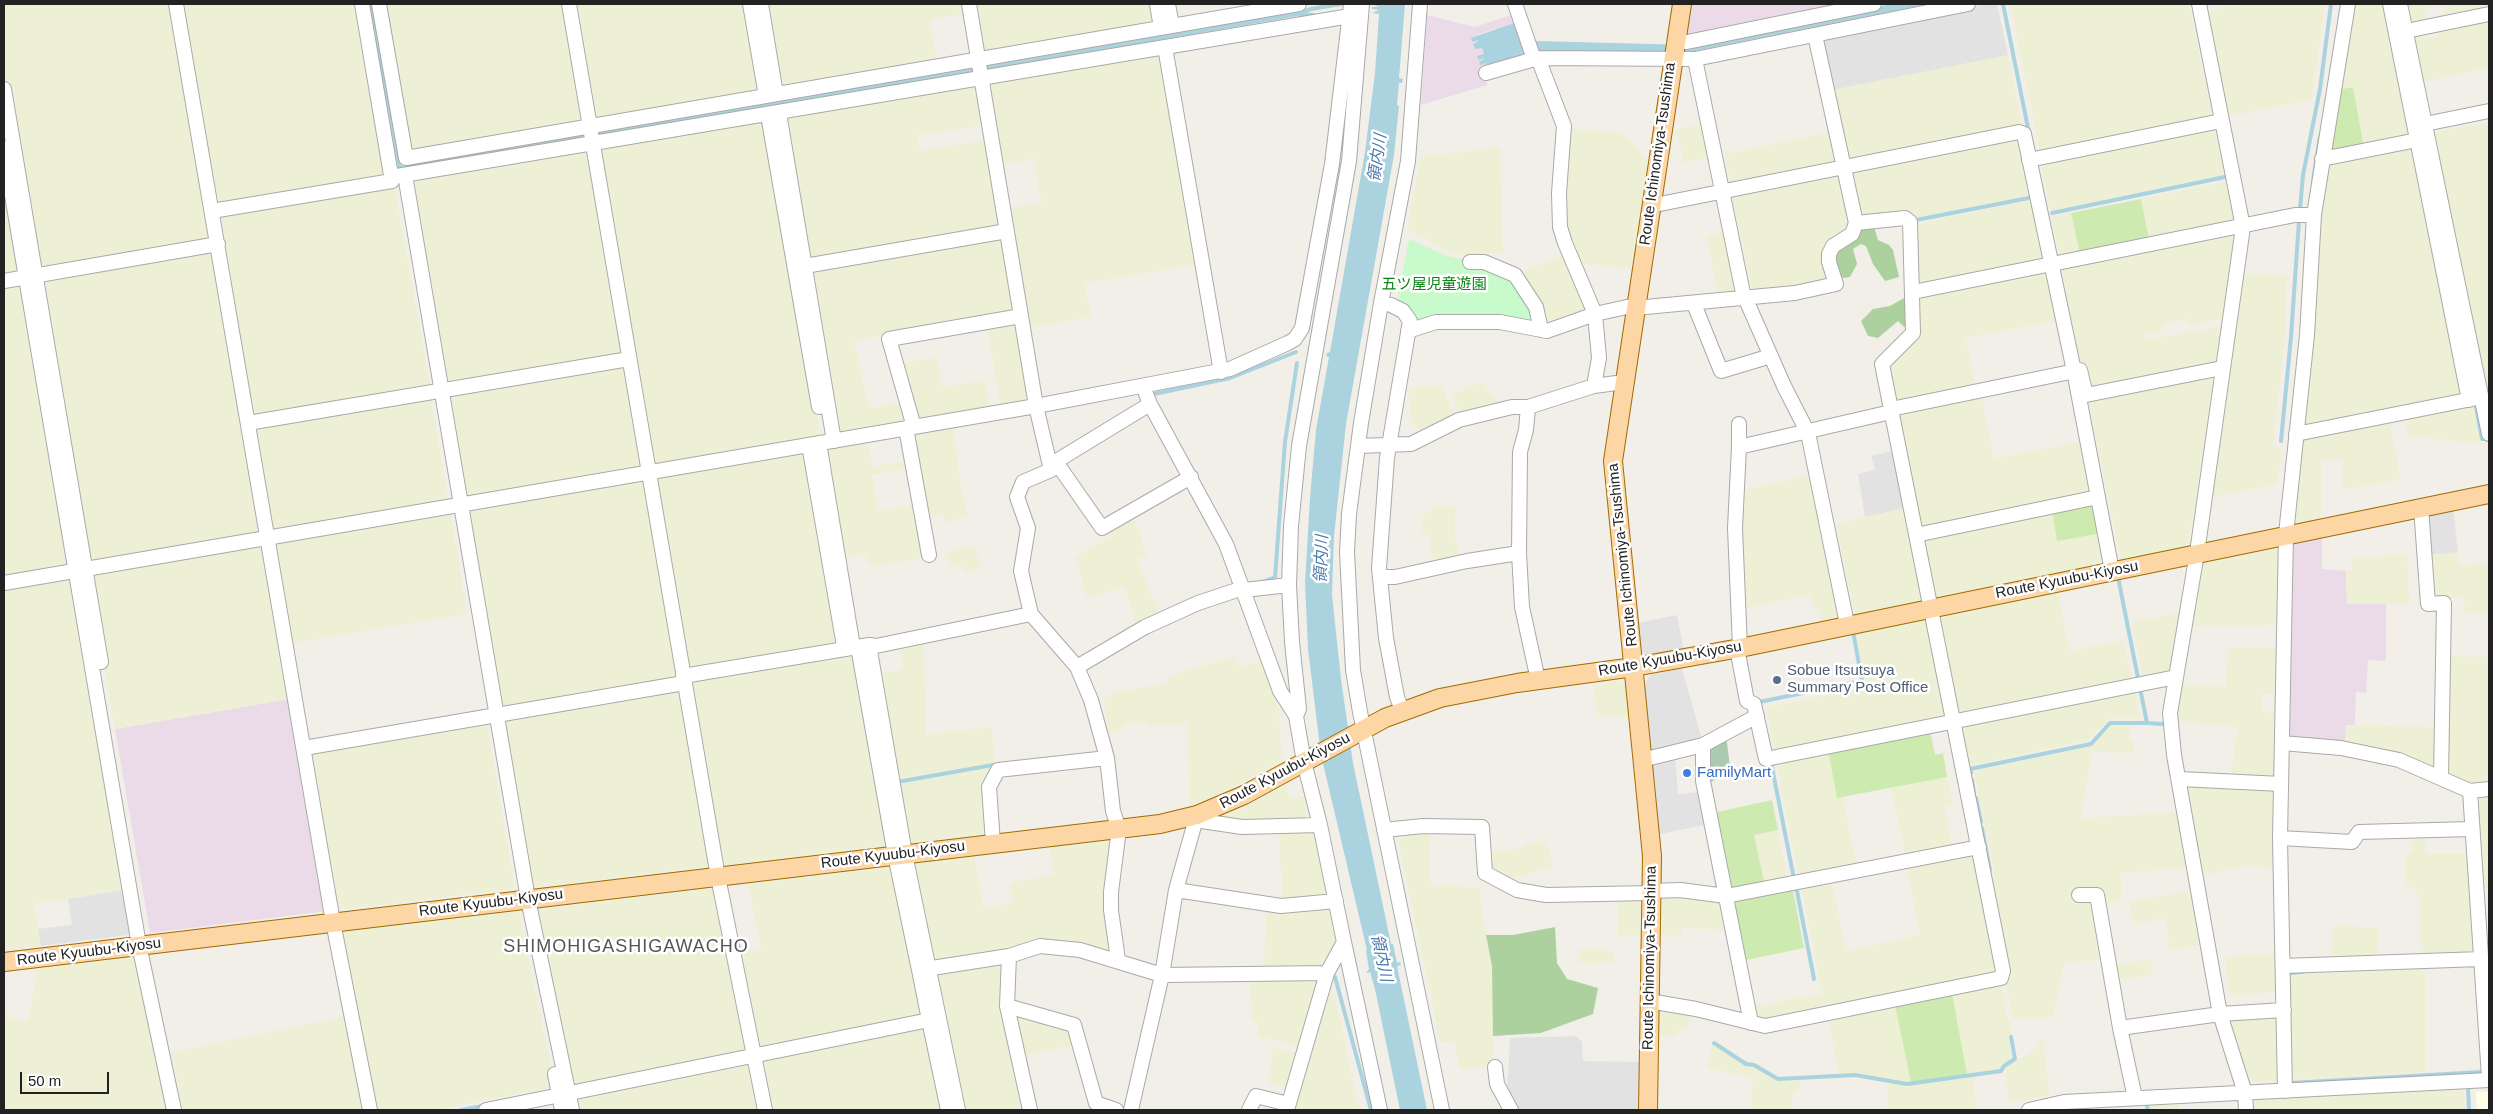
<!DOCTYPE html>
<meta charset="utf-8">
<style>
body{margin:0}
#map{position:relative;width:2493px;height:1114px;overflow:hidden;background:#f2efe9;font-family:Arial,sans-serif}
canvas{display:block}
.frame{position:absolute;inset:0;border:5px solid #222;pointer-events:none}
.scale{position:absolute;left:20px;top:1072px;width:89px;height:22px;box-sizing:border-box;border:2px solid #222;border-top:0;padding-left:6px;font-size:15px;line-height:18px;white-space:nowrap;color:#222;-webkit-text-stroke:4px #fff;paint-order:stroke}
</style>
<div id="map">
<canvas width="2493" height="1114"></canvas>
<div class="frame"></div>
<div class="scale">50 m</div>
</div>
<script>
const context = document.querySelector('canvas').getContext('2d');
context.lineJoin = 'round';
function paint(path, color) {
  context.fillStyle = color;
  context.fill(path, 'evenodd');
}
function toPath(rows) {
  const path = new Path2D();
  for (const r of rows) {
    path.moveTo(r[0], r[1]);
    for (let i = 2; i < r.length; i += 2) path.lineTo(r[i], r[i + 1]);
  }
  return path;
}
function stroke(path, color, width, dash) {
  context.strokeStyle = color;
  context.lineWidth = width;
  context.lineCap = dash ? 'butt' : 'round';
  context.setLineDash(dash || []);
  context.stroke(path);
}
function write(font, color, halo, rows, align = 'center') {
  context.font = font + ' Arial,"Noto Sans JP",sans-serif';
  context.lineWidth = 5;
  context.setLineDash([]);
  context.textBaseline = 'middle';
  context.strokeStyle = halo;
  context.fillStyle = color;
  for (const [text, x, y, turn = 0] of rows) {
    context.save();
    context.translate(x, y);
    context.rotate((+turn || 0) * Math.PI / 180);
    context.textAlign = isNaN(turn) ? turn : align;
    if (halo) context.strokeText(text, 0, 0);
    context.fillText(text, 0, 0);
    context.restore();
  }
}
paint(toPath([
 [1689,4,1857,4,1684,40],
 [1514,14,1517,24,1514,23,1477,35,1472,42,1479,40,1473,43,1475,49,1482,47,1484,54,1477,57,1478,60,1485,58,1479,62,1487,63,1488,68,1483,70,1487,85,1421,105,1427,15,1475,27],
 [2322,534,2322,569,2346,571,2347,604,2386,604,2386,661,2368,660,2366,693,2356,692,2355,725,2346,725,2345,746,2285,741,2290,546,2294,540],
 [289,699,327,911,150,933,115,729]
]), '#ebdbe8');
paint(toPath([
 [2489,1091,2489,1110,2477,1110,2476,1092]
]), '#ffffe5');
paint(toPath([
 [4,4,172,4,212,239,37,269,4,71],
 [180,4,358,4,386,170,382,177,220,205,214,200],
 [384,4,564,4,583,119,579,125,413,153,408,150],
 [573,4,747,4,761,89,756,95,596,122],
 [764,4,965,4,967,13,930,20,937,63,783,90],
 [973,4,1154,4,1157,22,982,52],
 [2010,4,2189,4,2213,121,2041,155],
 [2240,4,2325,4,2312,99,2227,117,2207,11],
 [2352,4,2388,4,2415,138,2364,148,2353,87,2338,90],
 [2403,4,2431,4,2422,24,2407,27],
 [2445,4,2489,4,2489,10,2442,20],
 [2489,16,2489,68,2421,82,2411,35,2436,38,2441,26],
 [1161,52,1199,264,1085,283,1091,317,1028,328,1007,208,1041,202,1034,159,999,165,989,81],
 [2008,55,2022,127,1850,164,1832,90],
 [975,83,986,125,918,135,920,150,988,140,1003,226,810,263,786,117],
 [763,120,766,123,820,434,818,437,656,465,651,462,599,148],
 [1706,122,1712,157,1683,163,1682,151,1675,130],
 [2489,122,2489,392,2485,392,2431,133],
 [2214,126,2224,175,2050,211,2041,162],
 [1567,128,1623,133,1648,161,1631,269,1576,263,1564,228],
 [1830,132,1836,163,1731,187,1724,154],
 [2020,134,2035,195,1915,218,1914,212,1861,219,1857,216,1851,169],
 [2414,144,2464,394,2301,430,2325,161],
 [1500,147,1503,253,1485,253,1483,258,1464,256,1448,252,1407,229,1420,157],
 [585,150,589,154,623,354,447,388,411,179],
 [4,163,23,272,4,279],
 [1840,174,1851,228,1830,281,1753,293,1731,192],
 [2226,182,2234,221,2149,240,2141,199],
 [391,186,395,190,430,385,427,391,251,417,217,220,222,214],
 [2035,199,2048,261,1922,286,1917,281,1915,224],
 [2071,213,2080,254,2060,258,2051,217],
 [1728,232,1741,294,1718,295,1706,236],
 [2229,233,2235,239,2223,319,2188,326,2186,319,2162,324,2163,331,2145,335,2146,340,2222,326,2216,364,2091,392,2081,366,2061,267],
 [1005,238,1014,314,854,341,869,408,903,402,909,421,841,434,836,431,809,269],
 [210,249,215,252,262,529,258,534,90,564,42,279],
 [1561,256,1567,258,1591,312,1546,325,1521,272],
 [2050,269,2059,320,1966,338,1976,389,1897,405,1886,365,1920,335,1919,299,1924,293],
 [2243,274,2287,275,2285,337,2273,448,2282,447,2278,484,2212,497],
 [23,283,71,562,67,566,4,577,4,287],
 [1019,319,1031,397,1028,401,1000,406,987,325],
 [937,356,942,387,985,380,990,408,917,420,901,364],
 [621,364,625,367,642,465,637,470,465,498,449,392],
 [2214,375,2189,543,2186,547,2121,561,2088,399],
 [1476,384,1483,384,1497,400,1495,404,1460,414,1452,394],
 [1442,385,1454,416,1423,429,1412,426,1408,389],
 [1981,393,1994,459,2085,441,2096,494,1920,527,1897,410],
 [431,399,448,498,445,502,275,531,271,528,253,430,258,425],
 [2472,402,2481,444,2408,436,2404,415],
 [2389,418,2401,479,2343,490,2342,460,2321,460,2321,519,2291,525,2300,435],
 [953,425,961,490,969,516,946,523,943,514,926,519,911,432],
 [868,441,872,466,909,460,910,469,872,475,878,511,917,505,927,558,868,566,866,554,841,558,824,448],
 [803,452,807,454,841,646,688,672,654,481,658,477],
 [1815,474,1844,617,1822,622,1819,610,1814,611,1810,595,1742,609,1738,527,1742,490],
 [637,480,645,483,678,677,673,682,504,711,498,708,467,521,472,508],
 [1434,508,1455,508,1455,536,1460,557,1439,561,1432,558,1429,536,1422,533,1422,517],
 [1905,508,1923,597,1920,602,1855,615,1836,524],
 [2052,509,2102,533,2108,563,1937,599,1933,596,1921,538],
 [446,513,451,516,467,614,290,644,274,548,278,542],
 [1129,518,1135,521,1147,556,1137,559,1161,617,1138,627,1124,587,1087,598,1075,557,1090,547,1111,538,1108,530],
 [260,545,264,548,289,699,115,729,89,576,92,573],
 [969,545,975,548,981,568,965,573,962,564,951,567,946,552],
 [2278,545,2276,625,2192,626,2204,559],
 [2458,552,2460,565,2489,563,2489,613,2466,613,2464,597,2436,600,2431,596,2427,555],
 [2407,555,2410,604,2347,604,2346,571,2352,570,2352,558],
 [68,578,74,580,128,889,34,904,41,946,4,951,4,589],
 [2057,588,2069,651,2124,640,2133,683,1956,716,1937,612],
 [2178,613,2171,674,2144,680,2132,622],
 [1927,617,1948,717,1775,754,1766,707,1866,687,1855,630],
 [924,640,926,734,992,727,995,763,895,779,877,674,903,669,899,645],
 [2228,647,2276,647,2274,694,2262,694,2261,712,2276,713,2275,780,2230,778,2238,727,2176,721,2182,684,2225,687],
 [857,654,890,845,727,865,720,860,688,683,692,678],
 [1235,656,1239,667,1263,660,1279,712,1282,761,1222,793,1190,805,1187,723,1148,727,1147,722,1123,724,1124,730,1108,732,1104,700,1110,693,1167,683,1170,676],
 [2446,656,2489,657,2489,786,2470,788,2446,777],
 [1618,681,1627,687,1629,718,1597,715,1593,685],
 [2134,687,2140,717,2137,719,2110,718,2089,740,1967,766,1958,725],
 [673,688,680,692,710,861,707,867,530,888,501,721],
 [483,721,487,724,515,889,337,910,309,754],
 [2109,725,2130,725,2129,741,2134,742,2134,753,2092,752,2081,818,2179,812,2188,868,2121,873,2121,901,2102,904,2091,897,2106,960,2065,962,2053,1017,2013,1019,2005,982,2010,971,1988,873,1994,872,1974,771,2093,746],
 [2346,725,2440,727,2440,770,2345,746],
 [1828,750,1837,797,1843,797,1857,868,1799,879,1776,760],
 [994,767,989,833,908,843,895,784],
 [1947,777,1953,805,1945,806,1953,849,1906,858,1891,787],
 [1286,784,1290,798,1304,796,1307,823,1243,824,1221,817,1240,810],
 [2186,784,2278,788,2274,870,2258,866,2241,867,2201,876],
 [2479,794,2489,794,2489,888,2479,888,2474,800],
 [1278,829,1317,829,1329,892,1327,898,1283,901],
 [1778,830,1789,882,1765,886,1754,835],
 [2425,831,2426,854,2470,854,2476,951,2473,954,2421,956,2419,894,2406,885,2405,853,2412,852,2412,832],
 [1419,832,1430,835,1430,884,1480,888,1483,920,1492,966,1494,1066,1459,1069,1454,1042,1440,1042,1398,839],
 [1114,840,1111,949,1107,954,1008,952,933,961,912,863,974,856,984,908,1013,902,1010,883,1053,874,1049,847],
 [1546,841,1554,868,1529,873,1529,876,1500,879,1489,873,1487,851,1524,848,1524,845],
 [1972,851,1999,970,1996,975,1762,1021,1755,1020,1751,1007,1822,993,1801,884,1831,878,1846,950,1920,935,1906,864],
 [894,867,925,1015,761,1050,756,1047,737,953,761,948,748,884],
 [715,888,748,1049,745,1054,573,1089,533,910],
 [2191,890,2201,945,2170,950,2165,918,2134,924,2130,905,2133,901],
 [1656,895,1722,898,1729,930,1682,928,1682,935,1656,936],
 [1644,896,1644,935,1618,935,1618,903,1621,900],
 [1329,906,1332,909,1337,937,1321,972,1264,971,1266,907],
 [519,911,555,1087,434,1110,375,1110,341,932],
 [2333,925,2377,928,2378,957,2330,960],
 [1580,949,1614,951,1613,963,1579,963],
 [2279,954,2279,992,2229,996,2225,956],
 [140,956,171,1110,4,1110,4,1017,28,1021,37,969],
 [2151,960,2152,976,2115,980,2112,964],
 [1004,963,1027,1110,962,1110,934,975,937,970],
 [2425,969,2425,1072,2288,1080,2287,975],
 [1250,981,1317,982,1301,1047,1257,1036,1259,1022,1252,1021],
 [2001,983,2011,1035,2008,1036,2012,1059,2000,1070,1967,1074,1952,993],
 [1328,985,1333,986,1359,1110,1292,1110],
 [1656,1005,1692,1014,1688,1031,1680,1028,1674,1036,1656,1035],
 [1895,1005,1911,1083,1870,1076,1839,1074,1828,1018],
 [1014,1012,1071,1030,1075,1045,1021,1056],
 [346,1016,366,1110,183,1110,171,1052],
 [2278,1016,2279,1081,2251,1082,2227,1018],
 [927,1027,945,1110,769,1110,760,1061],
 [2043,1035,2050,1095,2009,1103,2005,1068,2031,1052],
 [1712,1044,1718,1049,1777,1080,1800,1078,1802,1089,1795,1091,1795,1093,1792,1094,1792,1110,1750,1110,1753,1078,1707,1068],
 [1273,1046,1296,1053,1297,1057,1289,1087,1268,1083],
 [742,1061,751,1064,761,1110,575,1110,573,1099],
 [1973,1076,1976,1110,1888,1110,1887,1081,1907,1085],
 [2464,1087,2465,1110,2252,1110,2252,1103,2256,1099],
 [2179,1103,2179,1110,2150,1110,2149,1104]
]), '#eef0d5');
paint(toPath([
 [2353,87,2364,148,2328,155,2338,90],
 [2141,199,2149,240,2080,254,2071,213],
 [2092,501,2102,533,2057,541,2052,509],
 [1930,731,1935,755,1943,753,1947,777,1837,798,1828,750],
 [1772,800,1778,830,1754,835,1765,886,1729,891,1713,813],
 [1792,886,1804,948,1741,961,1731,898],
 [1952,993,1967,1074,1911,1083,1895,1005]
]), '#cdebb0');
paint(toPath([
 [1874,227,1878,240,1889,245,1893,250,1899,277,1885,281,1873,264,1866,246,1861,244,1853,249,1857,264,1850,277,1844,278,1837,274,1835,251,1858,228],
 [1904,298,1908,301,1910,327,1904,327,1898,321,1878,338,1868,336,1861,321,1873,309,1890,306],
 [1555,927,1557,963,1567,979,1598,988,1593,1014,1541,1033,1493,1036,1492,966,1486,935,1513,935]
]), '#add19e');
paint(toPath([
 [1726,735,1731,775,1706,783,1706,746]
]), '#aacbaf');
paint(toPath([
 [1409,239,1447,256,1468,260,1484,266,1518,284,1534,318,1528,323,1432,317,1415,322,1398,298]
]), '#c8facc');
paint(toPath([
 [1987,4,1997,4,2008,55,1832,90,1822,40,1825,37],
 [1893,451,1905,508,1865,517,1858,474,1875,470,1871,456],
 [2453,508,2458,552,2427,555,2427,513],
 [1677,615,1684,650,1649,657,1641,651,1638,623],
 [1682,668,1702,740,1648,756,1640,693,1650,675],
 [1675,755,1678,794,1702,792,1708,824,1656,835,1648,763],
 [128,889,136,934,41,946,38,929,72,925,68,899],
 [1576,1036,1582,1042,1583,1061,1642,1062,1641,1110,1519,1110,1507,1094,1510,1038]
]), '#e2e2e2');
paint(toPath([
 [1372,4,1405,4,1399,78,1403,79,1402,83,1399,83,1397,105,1399,106,1394,155,1346,424,1334,536,1332,595,1341,679,1353,763,1391,944,1393,944,1397,963,1400,962,1401,965,1397,966,1427,1110,1400,1110,1375,989,1370,972,1366,973,1369,969,1366,951,1367,950,1321,755,1308,649,1305,582,1310,498,1316,430,1329,357,1326,356,1327,353,1330,352,1365,152,1375,73,1379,14,1372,13,1379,10,1372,9,1372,7,1379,7],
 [1891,4,1929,4,1690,52,1541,51,1488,66,1486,63,1480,65,1479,62,1485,58,1478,60,1477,56,1484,54,1482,48,1475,49,1473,44,1479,40,1472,42,1471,38,1514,23,1517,24,1522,39,1537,41,1688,45]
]), '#aad3df');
stroke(toPath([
 [371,4,400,168,586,136],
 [2003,4,2029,133],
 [1300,13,1311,9,1341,4],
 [986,68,1298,14,1314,15],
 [596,134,975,70],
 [2313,181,2320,136],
 [2300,209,2303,175,2320,89,2331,4],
 [2052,213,2225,177],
 [1916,220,2034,197],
 [1154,394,1230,378,1296,352],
 [2475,402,2482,439,2489,439],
 [2281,441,2291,337,2299,221],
 [2118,577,2138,678],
 [1263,582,1275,577,1285,442,1297,363],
 [1760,705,1759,702,1862,681,1853,631],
 [2147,723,2162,724],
 [1771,762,1794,879],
 [1971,773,1970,769,2091,744,2110,723,2147,723,2140,688],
 [1972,780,1974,793],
 [897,782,993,765],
 [1976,798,1981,822],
 [1982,828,1990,870],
 [1796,886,1814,979],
 [2290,973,2303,972],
 [1335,977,1371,1110],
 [1714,1043,1746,1064,1754,1065,1778,1079,1855,1075,1907,1084,2001,1071,2004,1066,2015,1059,2011,1037],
 [2290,1083,2481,1072],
 [2147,1106,2148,1110],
 [461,1110,483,1106],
 [2469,1110,2468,1087,2471,1087]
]), '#aad3df', 4);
const minor = toPath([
 [176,4,333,922,370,1110],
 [379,4,406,158,1299,4],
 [569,4,718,877,765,1110],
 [750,4,766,96],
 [761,4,776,94],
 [969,4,1036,406,1051,470,1023,482,1017,497,1028,528,1021,571,1031,614,1077,667,1091,700,1107,758,1113,811,1119,829,1111,892,1111,910,1118,960],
 [1157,4,1161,28],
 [1168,4,1172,26],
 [1420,4,1408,161,1381,303,1361,423,1349,514,1347,552,1353,670,1360,712,1442,1110],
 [1515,4,1534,59],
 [2199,4,2243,227,2197,553,2170,713,2174,755,2220,1014,2245,1093,2246,1110],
 [2390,4,2469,400],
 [2400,4,2489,434],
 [2406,31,2489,14],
 [1675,42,1687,42,1874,4],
 [1165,47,1221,372],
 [1538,58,1564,126,1559,193,1560,227,1565,243,1595,314,1636,305],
 [1695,59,1743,293,1784,386,1808,433,1847,624],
 [1486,73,1538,58,1695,59,1968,4],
 [4,89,101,662],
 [779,113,834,441],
 [768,115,819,407],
 [2425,124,2489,111],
 [4,148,139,945,174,1110],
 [2322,159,2427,138],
 [2029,160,2221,121],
 [405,175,528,899,572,1110],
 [391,177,1350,16],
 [1650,206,2019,132,2024,134,2074,371,2112,571],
 [212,211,392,181,362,4],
 [1470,262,1484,262,1515,275,1536,307,1541,330],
 [805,266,1007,231],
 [4,281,218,244],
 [1913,292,2295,215,2314,215],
 [1381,303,1391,305,1403,311,1410,321,1387,458,1379,568,1386,638,1397,697,1402,710],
 [1694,304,1721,371,1771,356],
 [1635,308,1795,293,1836,284,1829,262,1829,254,1833,246,1852,234,1856,223],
 [1408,331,1436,322,1500,322,1547,331,1595,314,1599,358,1594,386],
 [1143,386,1150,404,1226,544,1280,691,1296,716],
 [1891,409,2080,370,2086,395,2222,368],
 [248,423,629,359],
 [1739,424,1739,447],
 [914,427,889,339,1021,316],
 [906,428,929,555],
 [2296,434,2477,398],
 [819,443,853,647],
 [809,445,844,646],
 [1358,446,1411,444,1459,420,1512,407,1528,407],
 [1056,462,1102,528,1191,477],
 [1050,465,1150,404],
 [2421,507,2428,604,2444,603,2441,778],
 [1916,535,2098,497],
 [1380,577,1395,577,1467,561,1519,553],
 [4,583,1036,406,1230,369,1288,343,1295,339,1302,328,1332,164,1351,4],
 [1244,590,1289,585],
 [869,645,905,854,958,1110],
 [858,647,895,855,919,970],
 [1737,648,1747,701,1754,704,1766,759,2176,677],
 [1740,648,1735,528,1739,447,1891,412],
 [1077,667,1145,627,1198,603,1243,588],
 [683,676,869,645,876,646,1031,614],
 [1538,680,1522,607,1519,553,1520,452,1526,430,1528,407,1594,386,1624,382],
 [2282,743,2341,748,2399,760,2470,791,2489,789],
 [1703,745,1703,781,1751,1023],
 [304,748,684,683],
 [1642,760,1703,745,1757,716],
 [2180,779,2281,784],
 [2470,791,2489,1077],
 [1195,820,1242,827,1320,825],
 [1384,830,1423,826,1482,827,1485,873,1517,890,1546,895,1651,893],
 [2280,838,2352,842,2359,832,2472,829],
 [993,843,989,787,998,770,1107,758],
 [1176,890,1281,906,1336,901],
 [1651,891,1680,890,1726,896,1979,847],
 [2079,895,2097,895,2120,1028,2135,1098],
 [1344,942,1380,1110],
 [1009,956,1007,1006,1074,1025,1096,1103,1116,1110],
 [2283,966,2481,959],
 [1649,1001,1696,1009,1765,1026,2001,978,2003,971,1882,364,1913,333,1910,222,1905,218,1856,223,1815,35],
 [1007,1006,1030,1110],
 [929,1020,948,1110],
 [2120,1028,2220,1014,2284,1010],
 [1495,1067,1497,1084,1511,1110],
 [555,1074,562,1110],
 [2285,1091,2280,838,2286,534,2307,335,2314,215,2348,4],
 [486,1110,929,1020,919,970,1009,956,1040,946,1080,950,1162,975,1327,973],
 [1131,1110,1162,975,1176,890,1197,815],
 [1249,1110,1256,1096,1288,1104],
 [1287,1110,1327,973,1344,942,1320,825,1304,762,1296,716,1299,709,1292,642,1289,585,1291,526,1299,446,1349,161,1362,4],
 [2029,1110,2064,1102,2489,1080]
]);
const major = toPath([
 [4,962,1160,824,1197,815,1244,795,1385,718,1440,698,1517,683,1634,667,1740,648,2489,494],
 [1648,1110,1652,856,1613,461,1682,4]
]);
stroke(minor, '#a9a9a9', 16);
stroke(major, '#a06b00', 20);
stroke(minor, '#fff', 14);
stroke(major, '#fcd6a4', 18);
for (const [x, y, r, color] of [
 [1777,680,5,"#5c6f8a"],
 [1687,773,5,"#3f7fe0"]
]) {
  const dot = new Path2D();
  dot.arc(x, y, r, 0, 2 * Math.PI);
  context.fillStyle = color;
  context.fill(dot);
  stroke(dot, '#fff', 2);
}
write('15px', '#222', '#fff', [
 ["Route Ichinomiya-Tsushima",1658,154,-82],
 ["Route Ichinomiya-Tsushima",1623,555,-96],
 ["Route Kyuubu-Kiyosu",2067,580,-11],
 ["Route Kyuubu-Kiyosu",1670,659,-10],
 ["Route Kyuubu-Kiyosu",1285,771,-28],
 ["Route Kyuubu-Kiyosu",893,855,-7],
 ["Route Kyuubu-Kiyosu",491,903,-7],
 ["Route Kyuubu-Kiyosu",89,952,-7],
 ["Route Ichinomiya-Tsushima",1650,958,-89]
]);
write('15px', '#0c8416', '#fff', [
 ["五ツ屋児童遊園",1434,285]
]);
write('15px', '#4e5e75', '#fff', [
 ["Sobue Itsutsuya",1787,671],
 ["Summary Post Office",1787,688]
], 'left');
write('15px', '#366cbe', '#fff', [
 ["FamilyMart",1697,773]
], 'left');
write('italic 16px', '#4a7aab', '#fff', [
 ["領内川",1378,158,-82],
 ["領内川",1322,559,-88],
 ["領内川",1381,958,78]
]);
context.letterSpacing = '1px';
write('18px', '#555', '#fff', [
 ["SHIMOHIGASHIGAWACHO",626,947]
]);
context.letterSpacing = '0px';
</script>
